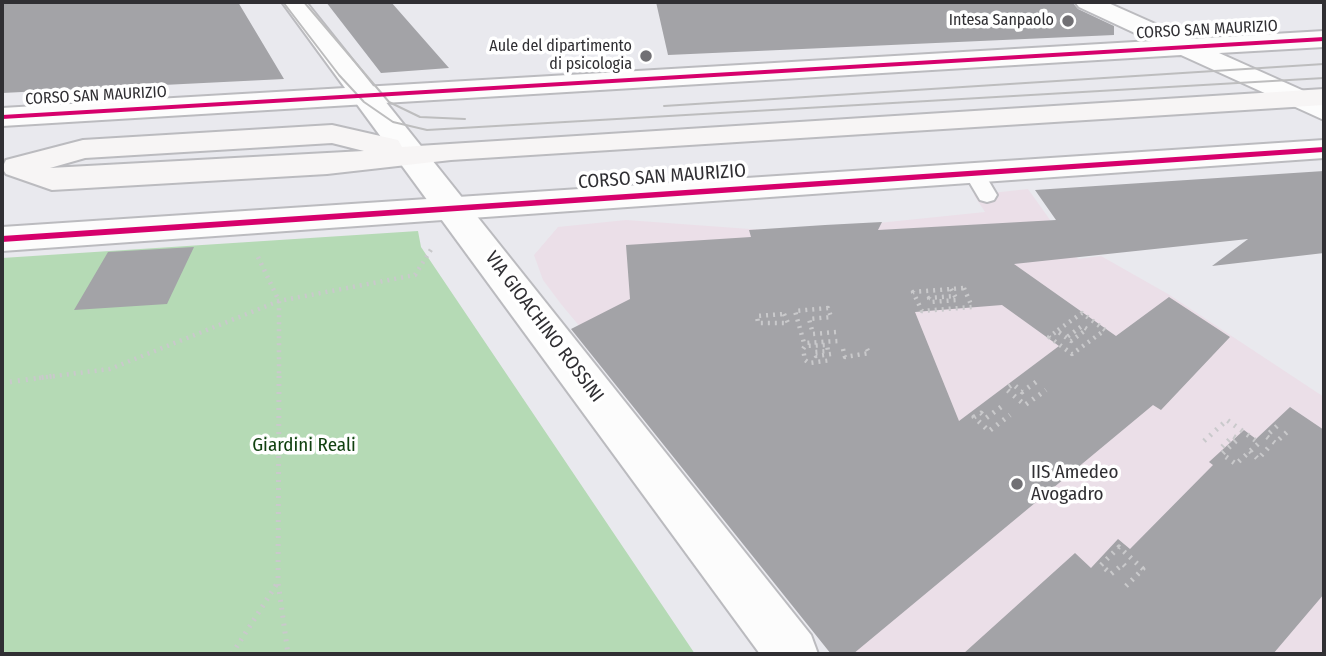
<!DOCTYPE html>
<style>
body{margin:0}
#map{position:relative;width:1326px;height:656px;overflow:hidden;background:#e9e9ee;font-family:"Fira Sans Condensed",sans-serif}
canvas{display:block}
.frame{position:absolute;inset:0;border:4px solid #302f33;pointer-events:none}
</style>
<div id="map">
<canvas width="1326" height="656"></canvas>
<div class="frame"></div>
</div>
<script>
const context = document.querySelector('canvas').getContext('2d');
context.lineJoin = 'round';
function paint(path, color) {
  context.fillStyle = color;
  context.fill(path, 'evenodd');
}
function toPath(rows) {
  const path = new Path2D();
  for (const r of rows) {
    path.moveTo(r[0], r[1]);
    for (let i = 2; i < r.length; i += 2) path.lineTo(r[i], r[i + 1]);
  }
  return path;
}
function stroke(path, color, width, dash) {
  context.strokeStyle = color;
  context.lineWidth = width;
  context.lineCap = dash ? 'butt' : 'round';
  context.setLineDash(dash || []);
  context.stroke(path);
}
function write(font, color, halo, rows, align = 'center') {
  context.font = font + ' "Fira Sans Condensed",sans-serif';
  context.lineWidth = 7;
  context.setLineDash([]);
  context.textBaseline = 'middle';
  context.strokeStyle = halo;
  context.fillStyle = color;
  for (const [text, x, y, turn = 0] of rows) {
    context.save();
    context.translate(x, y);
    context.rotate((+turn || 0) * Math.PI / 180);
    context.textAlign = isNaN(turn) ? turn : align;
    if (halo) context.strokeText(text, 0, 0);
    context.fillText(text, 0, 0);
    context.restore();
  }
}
paint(toPath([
 [1028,189,1078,259,1101,256,1168,294,1324,397,1324,654,852,654,561,304,543,280,534,255,558,227,626,220,791,232,985,212,974,195]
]), '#ebdfe8');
paint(toPath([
 [418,231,421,247,695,654,2,654,2,258]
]), '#b5dab5');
paint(toPath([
 [2,2,238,2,284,79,2,93],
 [326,2,391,2,449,68,381,73],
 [656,2,1072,2,1078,9,1114,26,1114,35,668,55],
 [1324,171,1324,253,1212,266,1248,239,1014,264,1116,336,1169,297,1230,337,1161,410,1153,405,853,654,831,654,571,329,630,299,626,245,751,237,749,230,825,225,882,222,878,230,1056,220,1035,190],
 [1002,305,1059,346,959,421,915,312],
 [194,247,167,304,74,310,108,252],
 [1290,407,1324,430,1324,594,1273,654,963,654,1075,553,1091,568,1118,539,1130,549,1213,465,1209,462,1244,430,1256,439]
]), '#a3a3a7');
const service = toPath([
 [974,167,981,169,984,173,997,195,994,200,987,202,980,200,977,195,964,173,967,169,974,167]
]);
const minor = toPath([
 [1075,2,1106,2,1189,39,1324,31,1324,47,1219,53,1324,100,1324,120,1181,55,2,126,2,108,1152,41,1079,7,1075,2],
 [1324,140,1324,158,2,251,2,227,1324,140]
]);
const tertiary = toPath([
 [282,2,306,2,811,635,818,654,760,654,282,2]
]);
const secondary = toPath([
 [1324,89,1324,105,451,160,327,174,52,190,6,174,2,168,6,160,83,140,332,125,398,140,402,147,1324,89],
 [332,143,364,151,50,168,85,158,332,143]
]);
stroke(service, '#bbbbbf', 4);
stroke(minor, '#bbbbbf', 4);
stroke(tertiary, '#bbbbbf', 4);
stroke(secondary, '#bbbbbf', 4);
stroke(toPath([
 [258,257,279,301,279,378],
 [964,288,972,307,922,311,913,292,964,288],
 [951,289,957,300,931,302,929,298,954,296],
 [784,314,788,323,758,323,757,316,784,314],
 [1058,330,1082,313,1105,330,1072,354,1049,337,1057,331,1071,341,1087,329,1082,326,1067,337],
 [836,332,813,334,809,319,831,317,828,308,795,311,804,343,838,341],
 [843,349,845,357,869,353,865,345],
 [831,354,816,356,814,352,828,351,827,345,805,346,803,349,805,360,809,363,832,360],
 [39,378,110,369,279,301,415,275,432,248]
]), '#c9c9cb', 4.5, [2, 5]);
stroke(toPath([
 [279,376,278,582,288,654],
 [1036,382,1022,392,1013,384,1006,389,1025,405,1046,390],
 [2,383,53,376],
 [1001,407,986,418,981,413,974,417,989,431,1010,415],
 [1277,426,1266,436,1275,443,1287,432],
 [1204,441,1227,420,1259,443,1236,464,1222,454,1238,439,1233,436,1218,451],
 [1250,451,1258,459,1269,447],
 [1125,566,1123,564,1111,574,1101,565,1119,547,1143,569,1125,587],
 [232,654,278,582]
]), '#c9c9cb', 5, [2, 6]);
paint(service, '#fcfcfc');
paint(minor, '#fcfcfc');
paint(tertiary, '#fcfcfc');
paint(secondary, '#f7f5f5');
stroke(toPath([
 [283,2,339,75,364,102,393,122,427,130,1324,78],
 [304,2,389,102,420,117,465,119],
 [664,106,1324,64]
]), '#bdbdbe', 2);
paint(toPath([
 [1324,37,1324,41,2,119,2,115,1324,37],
 [1324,147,1324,152,2,242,2,236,1324,147]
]), '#d6006c');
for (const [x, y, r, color] of [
 [1068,21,7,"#717074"],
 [646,56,7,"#717074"],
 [1017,484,7,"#717074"]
]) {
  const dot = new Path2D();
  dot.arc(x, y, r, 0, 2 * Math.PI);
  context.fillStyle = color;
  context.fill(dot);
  stroke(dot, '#fff', 2.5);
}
write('16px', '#302f33', '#fff', [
 ["Intesa Sanpaolo",1054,21],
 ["Aule del dipartimento",632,47],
 ["di psicologia",632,65]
], 'right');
write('16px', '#302f33', '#fff', [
 ["CORSO SAN MAURIZIO",1207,30,-3],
 ["CORSO SAN MAURIZIO",96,96,-3]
]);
write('19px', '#302f33', '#fff', [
 ["CORSO SAN MAURIZIO",662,177,-4],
 ["VIA GIOACHINO ROSSINI",544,327,53]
]);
write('19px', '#114110', '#fff', [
 ["Giardini Reali",304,446]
]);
write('19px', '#302f33', '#fff', [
 ["IIS Amedeo",1031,473],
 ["Avogadro",1031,495]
], 'left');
</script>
